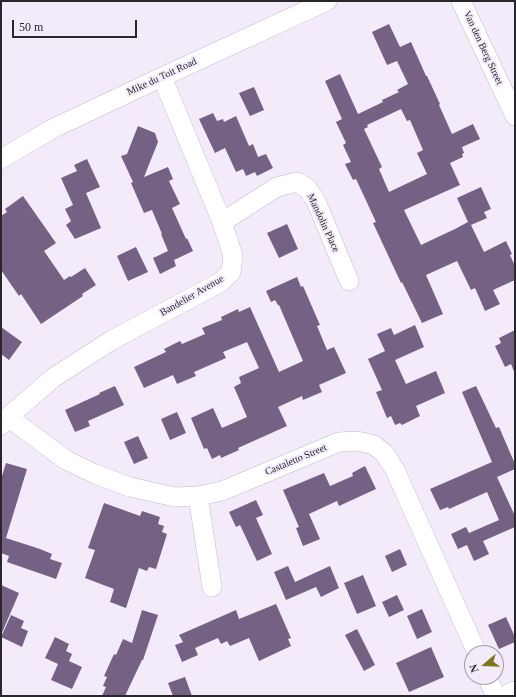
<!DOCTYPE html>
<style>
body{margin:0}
#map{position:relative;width:516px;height:697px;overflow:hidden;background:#f4ebfa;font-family:Georgia,serif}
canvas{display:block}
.frame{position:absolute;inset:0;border:2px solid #29262c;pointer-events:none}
.north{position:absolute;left:464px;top:645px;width:40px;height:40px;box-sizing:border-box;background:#f4ebfa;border:1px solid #a39ca8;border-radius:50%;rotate:251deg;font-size:11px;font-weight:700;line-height:16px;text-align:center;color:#29262c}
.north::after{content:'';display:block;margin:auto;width:14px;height:18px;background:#827518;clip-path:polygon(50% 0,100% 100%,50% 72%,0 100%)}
.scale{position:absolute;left:12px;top:20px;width:125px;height:18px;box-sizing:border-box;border:2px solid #29262c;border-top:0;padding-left:5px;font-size:12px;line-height:14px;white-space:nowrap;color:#29262c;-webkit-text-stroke:3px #f4ebfa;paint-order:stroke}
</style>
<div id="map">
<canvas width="516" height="697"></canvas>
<div class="frame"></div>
<div class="north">N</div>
<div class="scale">50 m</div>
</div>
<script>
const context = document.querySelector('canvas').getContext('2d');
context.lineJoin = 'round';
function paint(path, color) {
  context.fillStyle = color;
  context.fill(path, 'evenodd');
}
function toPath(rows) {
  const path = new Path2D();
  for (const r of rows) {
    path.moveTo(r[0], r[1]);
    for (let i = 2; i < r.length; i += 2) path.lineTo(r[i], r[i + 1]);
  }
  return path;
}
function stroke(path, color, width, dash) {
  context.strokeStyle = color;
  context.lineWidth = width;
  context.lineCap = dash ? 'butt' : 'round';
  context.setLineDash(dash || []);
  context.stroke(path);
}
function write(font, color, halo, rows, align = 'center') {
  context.font = font + ' Georgia,serif';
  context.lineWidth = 4;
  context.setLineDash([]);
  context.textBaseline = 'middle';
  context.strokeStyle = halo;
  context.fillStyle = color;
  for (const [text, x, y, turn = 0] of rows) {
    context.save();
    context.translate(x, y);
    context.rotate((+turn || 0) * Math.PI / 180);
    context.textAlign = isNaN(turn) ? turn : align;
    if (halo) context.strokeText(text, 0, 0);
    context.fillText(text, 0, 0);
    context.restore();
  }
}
paint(toPath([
 [389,24,400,47,411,42,426,76,427,76,440,104,439,105,452,134,473,124,480,139,462,147,464,153,462,154,463,157,450,163,460,185,404,210,421,245,455,229,468,222,457,198,481,187,491,209,484,212,487,218,471,225,484,252,506,241,512,254,510,255,515,266,515,280,493,290,500,304,485,311,475,288,471,290,457,261,426,275,443,314,422,323,402,282,401,283,373,223,376,222,356,179,353,180,345,164,351,162,343,145,346,143,336,122,342,119,325,81,340,74,358,114,383,102,382,100,399,92,397,90,408,84,397,61,387,65,372,32],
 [401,109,407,121,410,120,423,150,417,153,427,174,389,192,379,169,382,167,364,129,368,127,367,125],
 [254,87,264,110,250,116,239,93],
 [213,113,217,121,223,119,224,122,236,116,249,146,253,144,258,157,266,154,273,168,257,176,255,172,246,176,243,169,236,172,225,148,215,153,199,119],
 [138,126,155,133,158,142,144,177,168,167,173,179,169,181,180,204,172,208,186,239,187,238,193,251,174,260,176,266,160,274,153,258,168,251,161,234,162,234,152,210,144,213,131,183,133,182,121,156,127,154],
 [87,159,100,187,86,193,101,228,75,239,66,225,71,221,65,209,73,205,61,178,77,171,74,165],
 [23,196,56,243,44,251,64,280,70,276,71,277,85,268,96,285,82,294,83,296,41,324,21,294,19,296,1,270,1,216,7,212,5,209],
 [287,224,298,249,279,258,267,233],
 [136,247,148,272,128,281,117,256],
 [297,277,301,287,303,286,320,325,317,326,327,350,334,347,346,373,319,385,322,392,303,400,302,396,278,407,287,426,238,448,239,450,221,458,220,455,212,459,207,448,204,449,191,418,213,408,222,428,247,417,234,387,241,383,239,377,259,368,247,342,223,352,226,358,194,372,196,376,177,384,173,375,144,388,134,367,166,352,164,349,180,341,182,344,205,334,202,328,222,320,221,317,238,309,239,312,250,307,279,372,303,361,279,305,278,305,275,300,271,302,266,291],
 [415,325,424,347,395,360,406,384,436,371,445,393,416,406,420,416,402,425,400,423,395,425,391,416,387,418,376,392,382,390,368,359,385,351,377,334,391,328,394,335],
 [1,327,22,342,9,360,1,354],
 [515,330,515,374,511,364,505,367,495,346,501,343,499,338],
 [115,386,124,405,88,421,90,426,75,432,65,410,100,394,99,393],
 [476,386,496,428,499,427,515,464,515,469,497,477,515,516,515,527,483,541,489,554,474,561,467,545,458,549,451,534,466,527,469,533,499,520,487,492,449,509,448,507,440,510,430,489,492,462,462,392],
 [177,412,186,433,170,440,161,419],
 [138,436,148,458,134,464,124,442],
 [6,463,27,469,6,538,40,549,52,554,50,559,62,563,56,579,7,562,9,556,1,553,1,479],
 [365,466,376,489,339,506,337,501,309,514,320,539,303,546,296,528,299,527,283,490,324,473,330,486,353,476,352,473],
 [256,500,263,515,256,518,272,554,257,561,240,525,236,527,229,512],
 [104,503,140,516,142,511,160,517,158,524,164,526,162,532,167,534,156,569,149,567,147,571,139,568,126,608,110,602,114,589,85,578,95,550,88,548],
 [400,549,407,565,392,572,385,556],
 [288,566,295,582,330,566,339,588,321,597,316,587,286,600,274,572],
 [363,575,376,606,357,614,344,583],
 [1,585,19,593,1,635],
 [397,595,404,610,389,617,382,602],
 [276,604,291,638,288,639,291,646,259,661,249,638,230,646,227,641,221,644,218,638,195,648,198,655,182,662,175,645,183,642,179,635,236,610,239,619],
 [422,609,432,632,417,639,407,616],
 [142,610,158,615,143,660,142,660,125,696,102,696,106,687,103,686,107,677,104,676,114,654,116,655,123,639,132,643],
 [11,615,24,621,21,628,28,631,22,647,1,637],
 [506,617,515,637,515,642,499,649,488,625],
 [357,629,375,665,364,671,345,635],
 [55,637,69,644,66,651,72,654,69,661,82,667,72,689,51,680,58,664,45,658],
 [431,647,444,677,409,692,396,663],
 [185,677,192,696,173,696,168,683]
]), '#756183');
const minor = toPath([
 [461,1,515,116],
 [1,159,52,129,162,77,327,1],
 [222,222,277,187,297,182,307,188,316,201,349,281],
 [8,417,66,460,95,474,130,487,175,497,198,496,222,491,339,442,357,441,374,445,385,454,395,470,477,653],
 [1,425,8,417,53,378,112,340,221,282,231,272,233,256,222,222,162,77],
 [198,496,212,587],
 [487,677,496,696],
 [504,696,515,691]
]);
stroke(minor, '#c2bac9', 20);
stroke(minor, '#fff', 19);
write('10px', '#29262c', '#f4ebfa', [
 ["Van den Berg Street",483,48,65],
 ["Mike du Toit Road",162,77,-25],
 ["Mandolin Place",323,223,65],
 ["Bandelier Avenue",192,296,-30],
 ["Castaletto Street",296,460,-23]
]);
</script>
